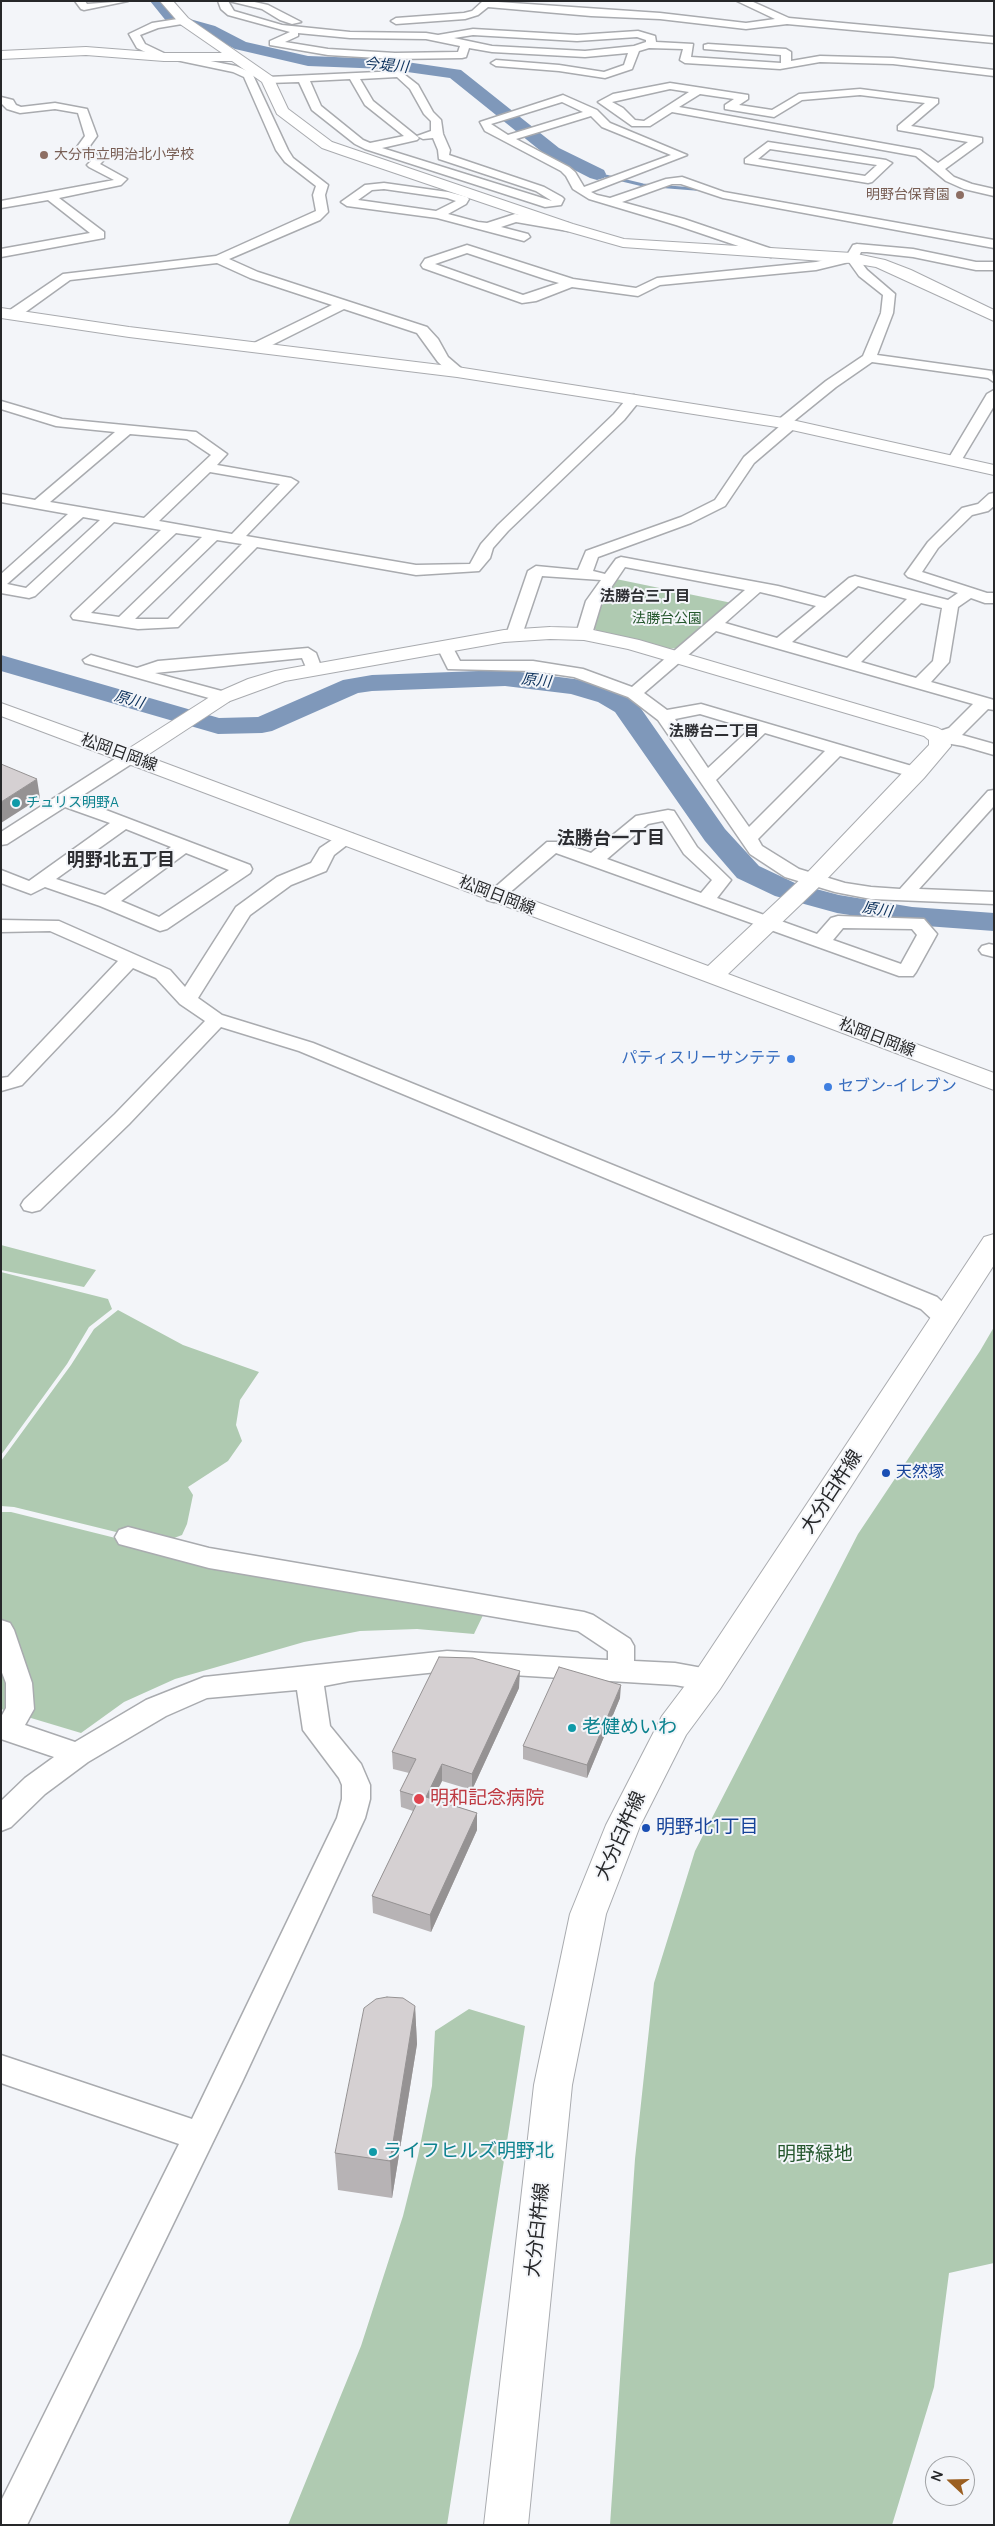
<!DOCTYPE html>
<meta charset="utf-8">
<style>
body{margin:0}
#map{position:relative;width:995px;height:2526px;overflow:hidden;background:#f3f5f9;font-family:Manrope,sans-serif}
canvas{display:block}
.frame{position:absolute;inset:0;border:2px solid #262729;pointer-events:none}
.north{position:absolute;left:925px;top:2456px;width:50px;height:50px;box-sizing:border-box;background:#f3f5f9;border:1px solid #a1a3a6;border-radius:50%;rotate:291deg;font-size:14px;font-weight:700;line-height:20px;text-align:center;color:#262729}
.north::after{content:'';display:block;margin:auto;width:18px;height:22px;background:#9b5f21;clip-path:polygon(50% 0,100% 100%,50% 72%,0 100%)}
</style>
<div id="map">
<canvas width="995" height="2526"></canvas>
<div class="frame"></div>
<div class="north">N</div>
</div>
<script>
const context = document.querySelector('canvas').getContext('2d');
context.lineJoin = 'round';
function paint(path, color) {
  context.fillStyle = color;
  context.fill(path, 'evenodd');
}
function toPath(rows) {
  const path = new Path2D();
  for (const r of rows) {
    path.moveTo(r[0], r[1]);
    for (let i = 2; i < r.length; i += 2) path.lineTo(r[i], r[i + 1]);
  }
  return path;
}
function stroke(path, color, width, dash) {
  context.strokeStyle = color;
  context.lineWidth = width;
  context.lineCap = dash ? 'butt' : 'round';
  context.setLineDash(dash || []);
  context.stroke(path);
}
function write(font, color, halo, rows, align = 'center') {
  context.font = font + ' Manrope,"Noto Sans JP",sans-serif';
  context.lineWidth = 4;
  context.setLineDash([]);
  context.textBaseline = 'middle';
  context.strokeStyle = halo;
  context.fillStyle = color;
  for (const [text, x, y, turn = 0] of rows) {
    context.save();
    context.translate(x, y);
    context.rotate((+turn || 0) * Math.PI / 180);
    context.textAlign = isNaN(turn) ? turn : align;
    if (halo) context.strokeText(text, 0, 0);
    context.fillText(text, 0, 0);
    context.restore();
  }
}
paint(toPath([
 [616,579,732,603,679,648,668,649,597,631,592,626,595,612],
 [1,1245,96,1270,84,1287,1,1270],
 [1,1272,108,1299,112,1309,89,1327,67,1364,1,1455],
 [118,1310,183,1345,259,1372,240,1400,236,1425,242,1441,228,1461,188,1487,193,1495,187,1524,182,1535,161,1543,14,1507,1,1506,1,1461,71,1365,94,1329],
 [994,1327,994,2263,949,2273,934,2387,892,2525,610,2525,635,2159,654,1983,695,1851,858,1534,980,1351],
 [1,1512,11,1512,208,1561,485,1611,474,1634,417,1629,360,1631,304,1642,175,1679,124,1702,81,1733,1,1709],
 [469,2009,525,2026,447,2525,288,2525,361,2346,403,2216,418,2156,432,2086,435,2031]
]), '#afcab1');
stroke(toPath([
 [597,174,643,185,707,190]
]), '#7f98ba', 3);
paint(toPath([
 [150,1,167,1,179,16,215,26,246,42,308,56,386,59,461,70,559,148,604,170,606,174,604,178,597,180,590,178,547,156,450,78,386,69,308,66,235,49,203,32,167,22,150,1],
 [1,655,219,718,258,717,343,680,372,675,505,670,582,680,618,690,635,700,725,829,759,866,797,884,839,895,912,907,994,913,994,931,912,925,837,913,775,896,737,878,705,841,615,712,598,702,571,694,505,686,372,691,358,693,272,731,262,733,218,734,1,671,1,655]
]), '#7f98ba');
const street = toPath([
 [75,1,85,1,87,4,128,1,84,10,81,9,75,1],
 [218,1,228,1,234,11,282,25,350,32,426,33,438,35,473,29,577,35,638,31,655,36,656,42,693,44,691,57,781,63,781,55,704,49,704,45,708,44,786,49,791,52,791,61,820,56,893,58,994,70,994,76,893,64,820,62,780,69,685,63,680,60,683,49,649,48,639,51,632,69,605,78,559,71,496,66,491,63,496,60,559,65,604,72,624,65,628,53,585,57,492,52,469,48,466,57,462,58,395,59,328,55,270,45,270,41,290,32,228,15,221,9,218,1],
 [298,33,350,38,426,39,460,46,458,52,395,53,328,49,285,42,298,36,298,33],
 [473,35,577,41,637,37,646,40,646,42,634,46,585,51,492,46,454,38,473,35],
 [229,1,250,1,268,5,301,22,292,24,280,20,262,9,229,1],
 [483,1,660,13,746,23,775,19,737,1,751,1,789,18,994,37,994,43,787,24,746,29,660,19,591,16,488,7,478,15,465,19,396,24,391,21,396,18,464,13,472,11,483,1],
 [184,18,189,21,188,23,158,28,140,35,145,44,168,55,168,59,160,59,137,48,129,34,152,23,184,18],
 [175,54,236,66,252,73,288,150,293,158,328,185,325,195,328,212,320,220,229,259,258,272,427,327,438,339,448,357,462,369,464,372,462,375,452,375,438,362,417,333,344,309,262,350,252,350,250,347,252,344,332,305,250,278,217,263,70,280,20,316,10,316,9,313,10,310,63,274,216,256,316,211,313,195,316,186,285,162,276,150,244,77,233,72,171,59,171,55,175,54],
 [400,71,418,85,433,112,441,120,443,134,450,150,449,155,544,187,562,197,564,199,561,205,545,207,365,149,355,144,312,110,299,82,268,83,263,80,268,77,400,71],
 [397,77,410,89,424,114,431,121,431,131,417,136,423,139,433,138,438,150,439,159,536,191,552,201,382,148,417,140,419,138,373,101,360,79,397,77],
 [350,79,365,105,404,136,370,143,363,140,321,106,310,81,350,79],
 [670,83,748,95,748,99,739,105,772,110,799,94,860,89,938,99,938,103,911,126,982,138,982,142,945,169,954,177,972,184,994,189,994,196,964,189,946,181,916,156,672,112,650,126,632,126,598,102,613,94,670,83],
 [670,89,689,92,644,121,635,120,623,108,612,102,670,89],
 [700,94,734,99,725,105,725,109,774,117,802,100,860,95,925,103,898,126,898,130,968,142,938,163,920,150,679,107,700,94],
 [563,95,597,110,610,123,687,155,591,192,597,195,610,198,666,179,682,177,724,192,994,240,994,248,723,198,681,184,672,184,622,202,684,219,775,250,777,253,771,257,676,225,589,199,573,189,566,176,561,171,485,131,480,122,563,95],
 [562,102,583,112,508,135,491,124,562,102],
 [591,116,602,127,671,155,584,187,575,172,569,167,516,139,591,116],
 [1,97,13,100,16,105,21,107,55,103,87,109,97,136,89,147,103,161,100,164,127,179,121,185,59,198,104,232,104,238,1,257,1,249,90,233,48,200,1,208,1,201,114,180,89,167,87,165,91,161,77,147,85,136,78,113,55,109,20,113,7,109,1,103,1,97],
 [768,142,886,160,892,163,872,182,868,183,745,163,745,159,768,142],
 [770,149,877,165,865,176,758,159,770,149],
 [384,183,448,192,467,197,469,199,466,204,448,214,478,222,487,223,515,214,568,223,574,227,568,231,516,222,501,227,528,234,530,237,524,241,437,218,347,206,341,202,365,185,384,183],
 [384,189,447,198,456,201,436,211,358,200,372,190,384,189],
 [857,244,913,249,976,262,994,262,994,270,976,270,913,257,867,252,861,252,858,258,867,270,895,294,893,313,877,355,992,371,994,382,988,378,872,362,836,387,794,421,798,424,796,427,754,463,725,506,691,523,598,557,593,571,605,574,616,559,621,557,778,586,825,598,849,578,855,576,948,600,958,593,908,577,905,574,928,542,962,508,978,504,989,494,994,493,994,506,988,511,972,515,938,548,922,572,987,593,994,593,994,603,985,603,971,598,958,607,949,662,931,682,994,700,994,710,988,709,962,735,994,744,994,755,963,746,934,741,931,737,934,733,949,728,973,704,716,631,644,693,667,710,701,704,922,769,925,773,922,777,916,778,840,756,758,839,762,846,799,869,845,883,871,887,900,889,988,791,994,790,994,806,919,889,994,892,994,904,871,899,835,892,785,877,750,854,658,720,628,697,574,677,533,671,448,669,437,647,439,644,451,644,460,661,533,661,583,669,632,687,745,590,625,567,602,601,592,634,584,639,576,634,586,601,601,580,542,576,522,635,520,638,508,638,506,635,528,571,536,566,578,570,586,551,681,517,715,500,744,457,780,426,776,423,778,420,826,381,863,356,881,313,883,295,859,276,849,262,816,270,660,285,638,296,572,287,536,301,522,303,423,268,421,265,425,259,467,245,573,279,636,288,657,278,816,262,847,255,853,245,857,244],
 [467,253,545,279,559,283,523,295,435,264,467,253],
 [858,586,907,599,847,658,792,642,858,586],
 [760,592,777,596,816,606,777,638,725,623,760,592],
 [921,603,942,608,933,661,916,678,861,662,921,603],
 [700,714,750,729,708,768,675,719,700,714],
 [765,733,825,751,749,827,716,780,765,733],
 [994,390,994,406,961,461,959,464,949,464,947,461,987,394,994,390],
 [634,395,641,399,624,420,508,531,493,548,490,558,479,571,416,575,257,547,178,627,138,629,73,619,71,616,73,613,161,530,114,522,35,596,29,598,1,593,1,574,68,514,1,502,1,494,35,500,115,432,56,426,1,409,1,401,62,419,196,432,227,454,217,465,291,478,298,482,246,536,416,565,470,564,481,544,498,525,614,414,629,396,634,395],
 [130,434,187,439,211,455,144,518,50,502,130,434],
 [210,472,280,484,232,534,159,521,210,472],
 [83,517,100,520,26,588,7,584,83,517],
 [176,533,202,537,119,617,91,613,176,533],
 [217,540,242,544,168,619,135,619,217,540],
 [308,648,316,653,322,669,320,672,308,672,302,658,155,673,229,693,231,697,229,701,223,702,85,663,83,660,91,655,137,668,158,661,308,648],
 [130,752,136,753,139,757,136,761,77,799,250,865,252,869,250,873,167,929,160,931,100,906,45,887,31,894,1,883,1,870,29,881,110,823,65,807,7,844,1,845,1,832,124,753,130,752],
 [126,829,171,847,105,895,56,879,126,829],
 [186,853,229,870,159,917,121,901,186,853],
 [668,810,674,811,697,847,731,880,717,898,817,934,831,918,838,916,924,919,937,934,916,972,913,976,899,976,556,853,501,900,494,902,487,900,485,896,547,842,559,842,591,853,636,816,668,810],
 [663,821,684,854,712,880,701,893,607,859,648,824,663,821],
 [843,928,912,929,917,935,901,964,833,940,843,928],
 [347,833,353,834,356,838,334,855,326,871,291,885,250,915,198,998,222,1015,313,1043,937,1297,954,1313,958,1319,954,1325,946,1327,938,1325,921,1309,299,1051,221,1027,129,1124,40,1210,32,1212,24,1210,21,1205,24,1200,115,1114,205,1021,180,1004,156,978,133,968,22,1085,1,1091,1,1078,8,1077,118,961,50,931,1,932,1,920,59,921,170,970,185,987,236,907,277,877,311,863,320,848,341,834,347,833],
 [989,944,994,945,994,957,982,954,979,950,982,946,989,944],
 [128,1527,209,1548,584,1612,593,1615,630,1639,634,1646,634,1661,675,1663,708,1669,717,1672,721,1680,717,1688,708,1691,675,1685,447,1671,350,1681,324,1686,330,1726,361,1764,370,1785,370,1799,365,1818,243,2080,27,2525,1,2525,1,2501,179,2144,1,2083,1,2055,192,2119,337,1818,342,1799,342,1785,339,1778,303,1730,297,1690,207,1698,166,1716,88,1762,45,1794,11,1827,1,1831,1,1801,25,1778,54,1757,1,1739,1,1717,6,1708,6,1683,1,1670,1,1620,10,1623,14,1630,32,1683,34,1709,25,1725,75,1742,146,1700,204,1677,447,1651,608,1660,608,1651,578,1631,209,1568,119,1544,115,1537,119,1530,128,1527]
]);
const secondary = toPath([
 [160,1,173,1,188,18,273,77,288,109,332,142,573,224,624,239,852,253,885,260,911,270,994,310,994,321,876,267,852,263,623,247,563,230,342,155,322,148,277,114,262,82,232,61,164,61,86,55,1,59,1,51,86,47,164,53,222,53,180,24,160,1],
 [1,308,129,327,457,367,783,418,994,465,994,475,783,428,457,377,129,337,1,318,1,308],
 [550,627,584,628,639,640,938,728,947,733,950,737,951,746,924,778,822,884,728,974,994,1073,994,1090,1,716,1,703,128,749,216,693,248,679,275,671,504,630,550,627],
 [550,639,584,640,628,649,924,736,929,740,929,745,806,874,708,966,146,756,230,701,285,681,504,642,550,639]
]);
const primary = toPath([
 [994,1234,994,1265,720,1689,686,1735,640,1826,606,1914,572,2085,528,2525,484,2525,534,2085,570,1914,606,1825,662,1716,696,1671,984,1237,994,1234]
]);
stroke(street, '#a9abaf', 3);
stroke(secondary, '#a9abaf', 2);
stroke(primary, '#a9abaf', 2);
paint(street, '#fff');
paint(secondary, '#fff');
paint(primary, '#fff');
paint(toPath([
 [519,1688,472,1790,442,1781,433,1799,477,1813,477,1830,431,1932,373,1913,372,1896,413,1811,401,1807,400,1791,409,1773,393,1769,392,1752],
 [620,1698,587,1778,523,1759,523,1746],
 [415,2006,417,2044,392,2198,338,2190,335,2153]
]), '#b7b3b5');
paint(toPath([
 [37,779,40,798,1,823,1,802],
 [520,1671,519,1688,472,1790,472,1774],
 [621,1685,620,1698,587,1778,587,1765],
 [442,1764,442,1781,426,1813,426,1797],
 [477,1813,477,1830,431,1932,430,1915],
 [415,2006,417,2044,392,2198,390,2161]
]), '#959293');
const building = toPath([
 [1,764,37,779,1,802,1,764],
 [439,1657,473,1658,520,1671,472,1774,442,1764,426,1797,477,1813,430,1915,372,1896,420,1797,400,1791,416,1759,392,1752,439,1657],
 [559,1667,621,1685,587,1765,523,1746,559,1667],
 [387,1997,403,1998,415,2006,390,2161,335,2153,364,2008,376,1999,387,1997]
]);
paint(building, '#d5d0d2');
stroke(building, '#959293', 1);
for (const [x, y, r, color] of [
 [44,155,5,"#8d6e63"],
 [960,195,5,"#8d6e63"],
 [16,803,5,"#0f9aa8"],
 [791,1059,5,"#3f7fe0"],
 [828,1087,5,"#3f7fe0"],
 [886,1473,5,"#1a4fb4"],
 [572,1728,5,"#0f9aa8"],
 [419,1799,6,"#e0444e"],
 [646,1828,5,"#1a4fb4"],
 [373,2152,5,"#0f9aa8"]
]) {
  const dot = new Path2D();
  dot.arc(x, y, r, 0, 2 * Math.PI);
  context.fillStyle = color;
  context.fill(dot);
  stroke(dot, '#f3f5f9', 2);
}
write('14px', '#785e54', '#f3f5f9', [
 ["大分市立明治北小学校",54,155],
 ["明野台保育園",950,195,"right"]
], 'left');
write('14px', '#25572d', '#f3f5f9', [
 ["法勝台公園",667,619]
]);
write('14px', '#0d838f', '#f3f5f9', [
 ["チュリス明野A",26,803]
], 'left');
write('italic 15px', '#0b305b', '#f3f5f9', [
 ["今堤川",386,66,5],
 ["原川",536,681,6],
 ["原川",129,700,16],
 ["原川",877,910,9]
]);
write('bold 15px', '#2e2f33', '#f3f5f9', [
 ["法勝台三丁目",645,597],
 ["法勝台二丁目",714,732]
]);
write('16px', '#262729', '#f3f5f9', [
 ["松岡日岡線",119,753,20],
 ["松岡日岡線",497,896,21],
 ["松岡日岡線",877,1038,21]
]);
write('16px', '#366cbe', '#f3f5f9', [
 ["パティスリーサンテテ",781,1059],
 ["セブン-イレブン",838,1087,"left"]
], 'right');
write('16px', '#164399', '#f3f5f9', [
 ["天然塚",896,1473]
], 'left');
write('bold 18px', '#2e2f33', '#f3f5f9', [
 ["法勝台一丁目",611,839],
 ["明野北五丁目",121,861]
]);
write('19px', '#262729', '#f3f5f9', [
 ["大分臼杵線",832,1492,-57],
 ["大分臼杵線",621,1836,-66],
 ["大分臼杵線",538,2230,-84]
]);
write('19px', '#0d838f', '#f3f5f9', [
 ["老健めいわ",582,1728],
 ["ライフヒルズ明野北",383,2152]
], 'left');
write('19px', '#be3a42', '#f3f5f9', [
 ["明和記念病院",430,1799]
], 'left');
write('19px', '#164399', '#f3f5f9', [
 ["明野北1丁目",656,1828]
], 'left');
write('19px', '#25572d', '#f3f5f9', [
 ["明野緑地",815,2155]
]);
</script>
